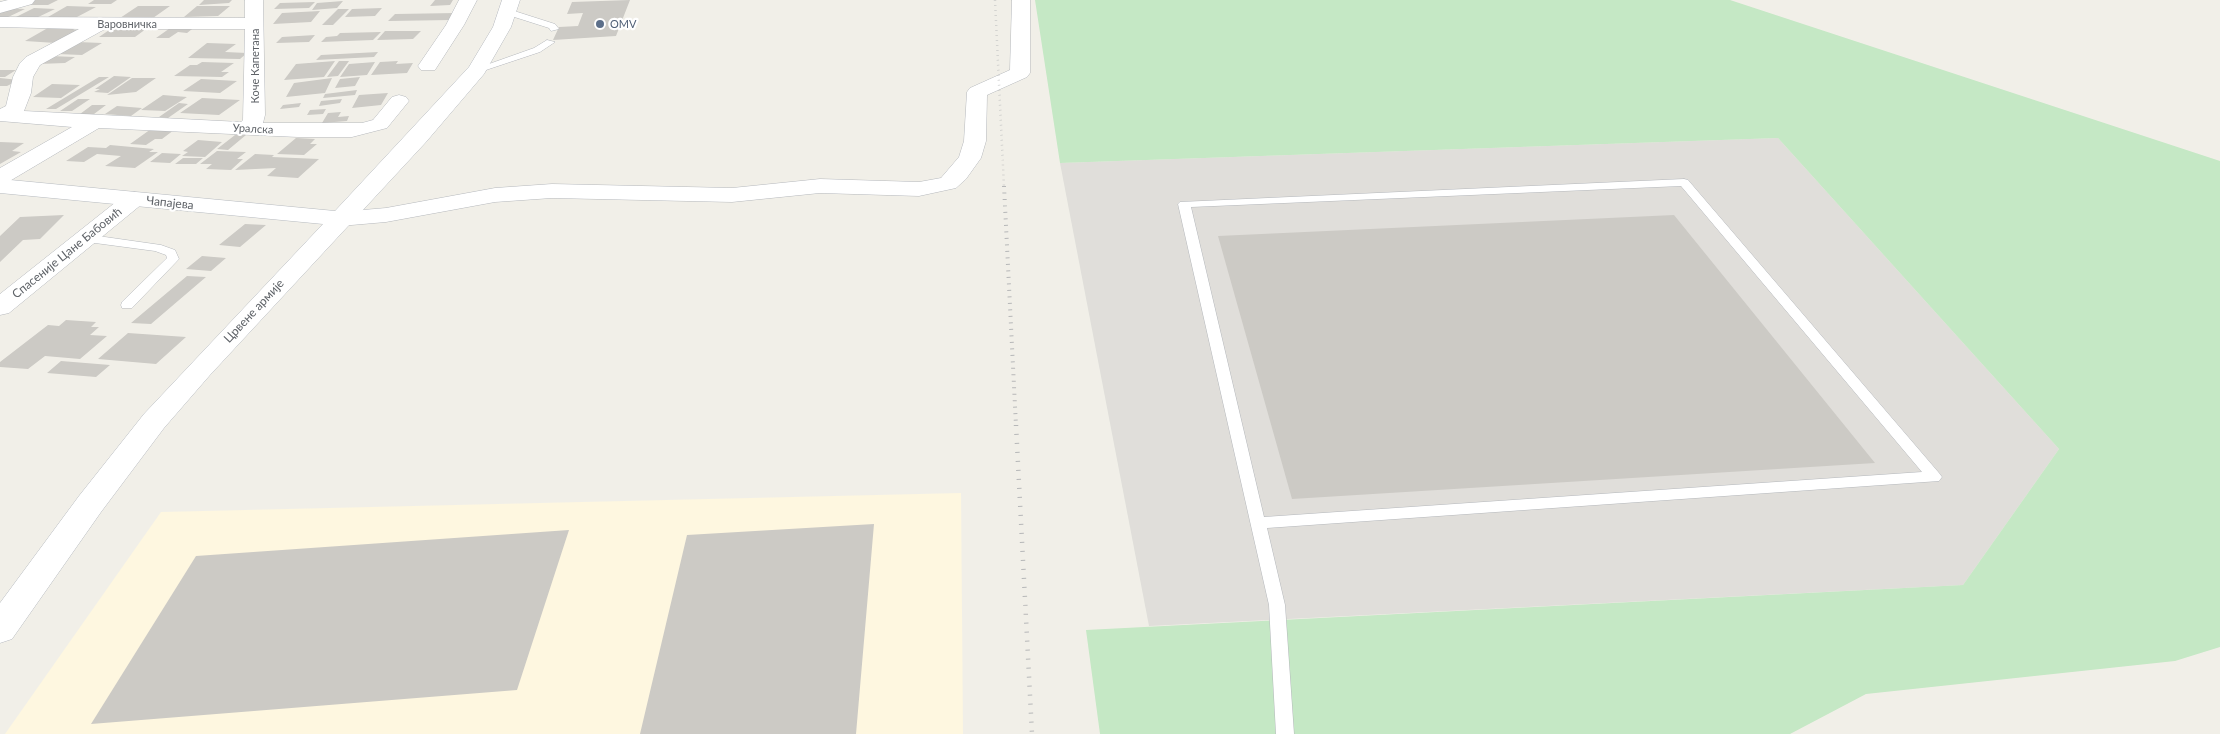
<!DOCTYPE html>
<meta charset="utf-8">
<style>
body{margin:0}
canvas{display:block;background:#f1efe8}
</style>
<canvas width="2220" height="734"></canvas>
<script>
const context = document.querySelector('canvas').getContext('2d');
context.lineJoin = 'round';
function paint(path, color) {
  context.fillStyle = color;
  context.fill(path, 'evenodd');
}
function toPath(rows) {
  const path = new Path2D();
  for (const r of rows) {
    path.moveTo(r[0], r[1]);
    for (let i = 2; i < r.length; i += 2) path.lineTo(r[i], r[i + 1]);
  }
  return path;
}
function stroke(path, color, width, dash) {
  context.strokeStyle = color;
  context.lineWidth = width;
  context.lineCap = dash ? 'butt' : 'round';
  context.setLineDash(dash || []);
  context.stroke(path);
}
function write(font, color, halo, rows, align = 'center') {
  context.font = font + ' Lato,sans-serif';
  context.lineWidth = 4.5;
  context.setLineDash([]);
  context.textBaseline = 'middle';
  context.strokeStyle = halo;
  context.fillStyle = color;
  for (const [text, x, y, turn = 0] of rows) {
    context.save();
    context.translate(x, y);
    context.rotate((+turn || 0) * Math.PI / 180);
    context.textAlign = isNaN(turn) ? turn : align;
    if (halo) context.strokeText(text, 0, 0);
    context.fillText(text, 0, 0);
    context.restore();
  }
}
paint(toPath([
 [961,493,963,734,5,734,161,512]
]), '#fef7e0');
paint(toPath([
 [1778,138,2059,449,1963,585,1149,626,1060,163]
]), '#e0deda');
paint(toPath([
 [1035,0,1730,0,2220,161,2220,647,2175,661,1866,694,1790,734,1100,734,1086,630,1963,585,2059,449,1778,138,1060,163]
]), '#c5e8c5');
paint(toPath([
 [33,0,58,0,48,5,25,5],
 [94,0,117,0,111,4,88,4],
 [204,0,232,0,229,3,199,5],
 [435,0,453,0,450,5,430,6],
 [630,0,616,36,553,40,559,27,578,26,583,13,567,14,572,2],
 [343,1,337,8,312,10,317,3],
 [315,2,309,8,274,9,280,3],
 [67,6,96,7,77,17,48,17],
 [138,6,170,6,153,18,120,18],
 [197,6,230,6,218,16,184,17],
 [5,8,25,9,4,19,0,19,0,10],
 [34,8,55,9,32,20,12,19],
 [382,8,375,16,345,17,352,9],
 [338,9,349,9,333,25,322,25],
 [320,11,311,22,273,24,282,13],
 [457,13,451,20,388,21,395,14],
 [53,25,79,26,73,30,78,30,56,43,25,41],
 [115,26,150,26,135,37,99,37],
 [173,26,196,26,187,33,178,32,169,38,156,38],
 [385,31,421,31,413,39,377,40],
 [381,32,373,40,321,42,326,37,337,36,340,33],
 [315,35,309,42,276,43,282,37],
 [77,42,102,43,82,55,57,54],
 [207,43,236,44,225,52,247,53,240,59,188,58],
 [378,52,374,57,316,60,321,55],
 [50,56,75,57,65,63,38,64],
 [335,61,324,77,284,80,296,64],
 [339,61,349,61,338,76,327,77],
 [398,61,396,64,413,63,407,73,371,75,380,62],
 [202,62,234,63,221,72,229,72,222,77,174,76,190,65,197,65],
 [375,62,367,75,340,77,349,64],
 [0,70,16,70,5,77,0,77],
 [114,76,131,77,108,93,94,92,100,89,95,89],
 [99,77,109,77,56,109,46,109],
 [360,77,355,86,335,88,340,79],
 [0,78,19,80,7,86,0,86],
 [132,78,156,78,136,92,107,95],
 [332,78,325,93,286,97,294,83],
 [201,79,237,81,220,93,183,91],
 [52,84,80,85,61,98,33,97],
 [357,90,355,95,323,98,325,94],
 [388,93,381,105,352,108,359,95],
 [163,95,187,97,165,111,141,110],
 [202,98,240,100,219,115,180,113],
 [78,99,90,99,72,111,60,111],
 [342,99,340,103,319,106,321,101],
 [179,103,188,104,168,118,159,117],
 [301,103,299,107,280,109,283,105],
 [92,105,106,105,94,114,80,114],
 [117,106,142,108,131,116,105,114],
 [326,109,323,114,307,115,310,110],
 [341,112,338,117,349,116,347,121,322,123,328,113],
 [151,129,174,130,162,139,155,139,146,145,130,144],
 [235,135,246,135,228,150,217,149],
 [296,138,315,139,310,144,317,144,304,155,277,154],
 [198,140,222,142,205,157,182,156,188,152,183,151],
 [0,142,24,143,12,151,21,152,0,164],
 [110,145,154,149,149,152,158,152,135,168,105,166,121,156,97,154,84,162,66,161,88,147,106,148],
 [217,151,246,152,237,159,243,159,231,170,206,169,212,164,200,164],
 [162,153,181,154,170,163,150,162],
 [255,154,274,155,272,157,319,159,298,178,267,176,276,168,235,170],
 [183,158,203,158,196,164,175,164],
 [64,215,40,239,23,240,0,262,0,236,20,217],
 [1674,215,1875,463,1292,499,1218,236],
 [245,224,266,225,240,247,219,245],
 [202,256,226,258,211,271,186,269],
 [187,276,206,277,151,324,131,323],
 [66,320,96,322,91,327,99,327,90,335,107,336,80,359,45,356,28,369,0,367,0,362,48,325,59,326],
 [128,333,186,337,156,364,98,359],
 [61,361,110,365,96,377,47,373],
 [874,524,856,734,640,734,687,535],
 [569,530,517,690,91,724,196,556]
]), '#cccac5');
const lane = toPath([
 [508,9,555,24,559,29,551,31,549,28,505,14,504,12,508,9],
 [547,40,555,42,540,52,480,72,472,70,534,48,547,40],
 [1684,179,1688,180,1939,473,1942,477,1939,481,1267,528,1285,605,1294,734,1276,734,1269,605,1178,204,1180,202,1684,179],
 [1681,186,1922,472,1264,517,1191,207,1681,186],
 [84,234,161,245,175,250,179,259,132,308,122,308,121,305,122,302,167,258,166,255,155,251,80,241,78,238,84,234]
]);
const street = toPath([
 [8,0,35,0,32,4,0,13,0,2,8,0],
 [245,0,263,0,265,115,263,123,362,123,373,120,392,97,399,95,406,97,409,101,387,128,352,137,298,137,99,128,8,182,0,184,0,168,72,127,0,121,0,109,6,106,13,77,20,63,26,57,79,29,0,27,0,17,245,18,245,0],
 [105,29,245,29,243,120,241,122,24,111,31,93,33,77,40,65,105,29],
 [459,0,477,0,464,25,435,70,421,70,418,66,446,25,459,0],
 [1012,0,1030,0,1030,73,1027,77,987,95,986,141,981,158,966,179,956,188,919,196,820,193,732,202,552,198,495,202,386,222,340,226,332,224,328,219,332,214,340,212,386,208,495,188,552,184,732,188,820,179,919,182,941,178,959,157,964,141,967,92,970,88,1010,70,1012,0],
 [134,192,142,194,145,199,142,204,9,313,0,315,0,294,126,194,134,192]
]);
const secondary = toPath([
 [502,0,520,0,511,27,484,74,426,142,210,375,164,428,101,512,12,639,0,643,0,603,79,496,144,414,323,224,0,193,0,179,335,211,469,67,493,27,502,0]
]);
stroke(lane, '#b5b8bc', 1);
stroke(street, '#b5b8bc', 1);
stroke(secondary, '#b6babf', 1);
paint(lane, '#fff');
paint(street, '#fff');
paint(secondary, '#fff');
stroke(toPath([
 [995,0,1004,187]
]), '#b6b7b8', 2.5, [0.5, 4.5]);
stroke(toPath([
 [1004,186,1016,426]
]), '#b6b7b8', 4, [1, 5.5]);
stroke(toPath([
 [1016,425,1032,734]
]), '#b6b7b8', 4.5, [1, 8]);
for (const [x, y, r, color] of [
 [600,24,5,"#5c6f8a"]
]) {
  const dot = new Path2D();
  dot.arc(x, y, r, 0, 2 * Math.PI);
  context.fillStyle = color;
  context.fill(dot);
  stroke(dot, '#fff', 2);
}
write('11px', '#5f6368', '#fff', [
 ["Варовничка",127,24],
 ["Коче Капетана",255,66,-90],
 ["Уралска",253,129,3]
]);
write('11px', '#4e5e75', '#fff', [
 ["OMV",610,24]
], 'left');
write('12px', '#5f6368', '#fff', [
 ["Чапајева",170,203,6],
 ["Спасеније Цане Бабовић",67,253,-39],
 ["Црвене армије",254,311,-47]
]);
</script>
